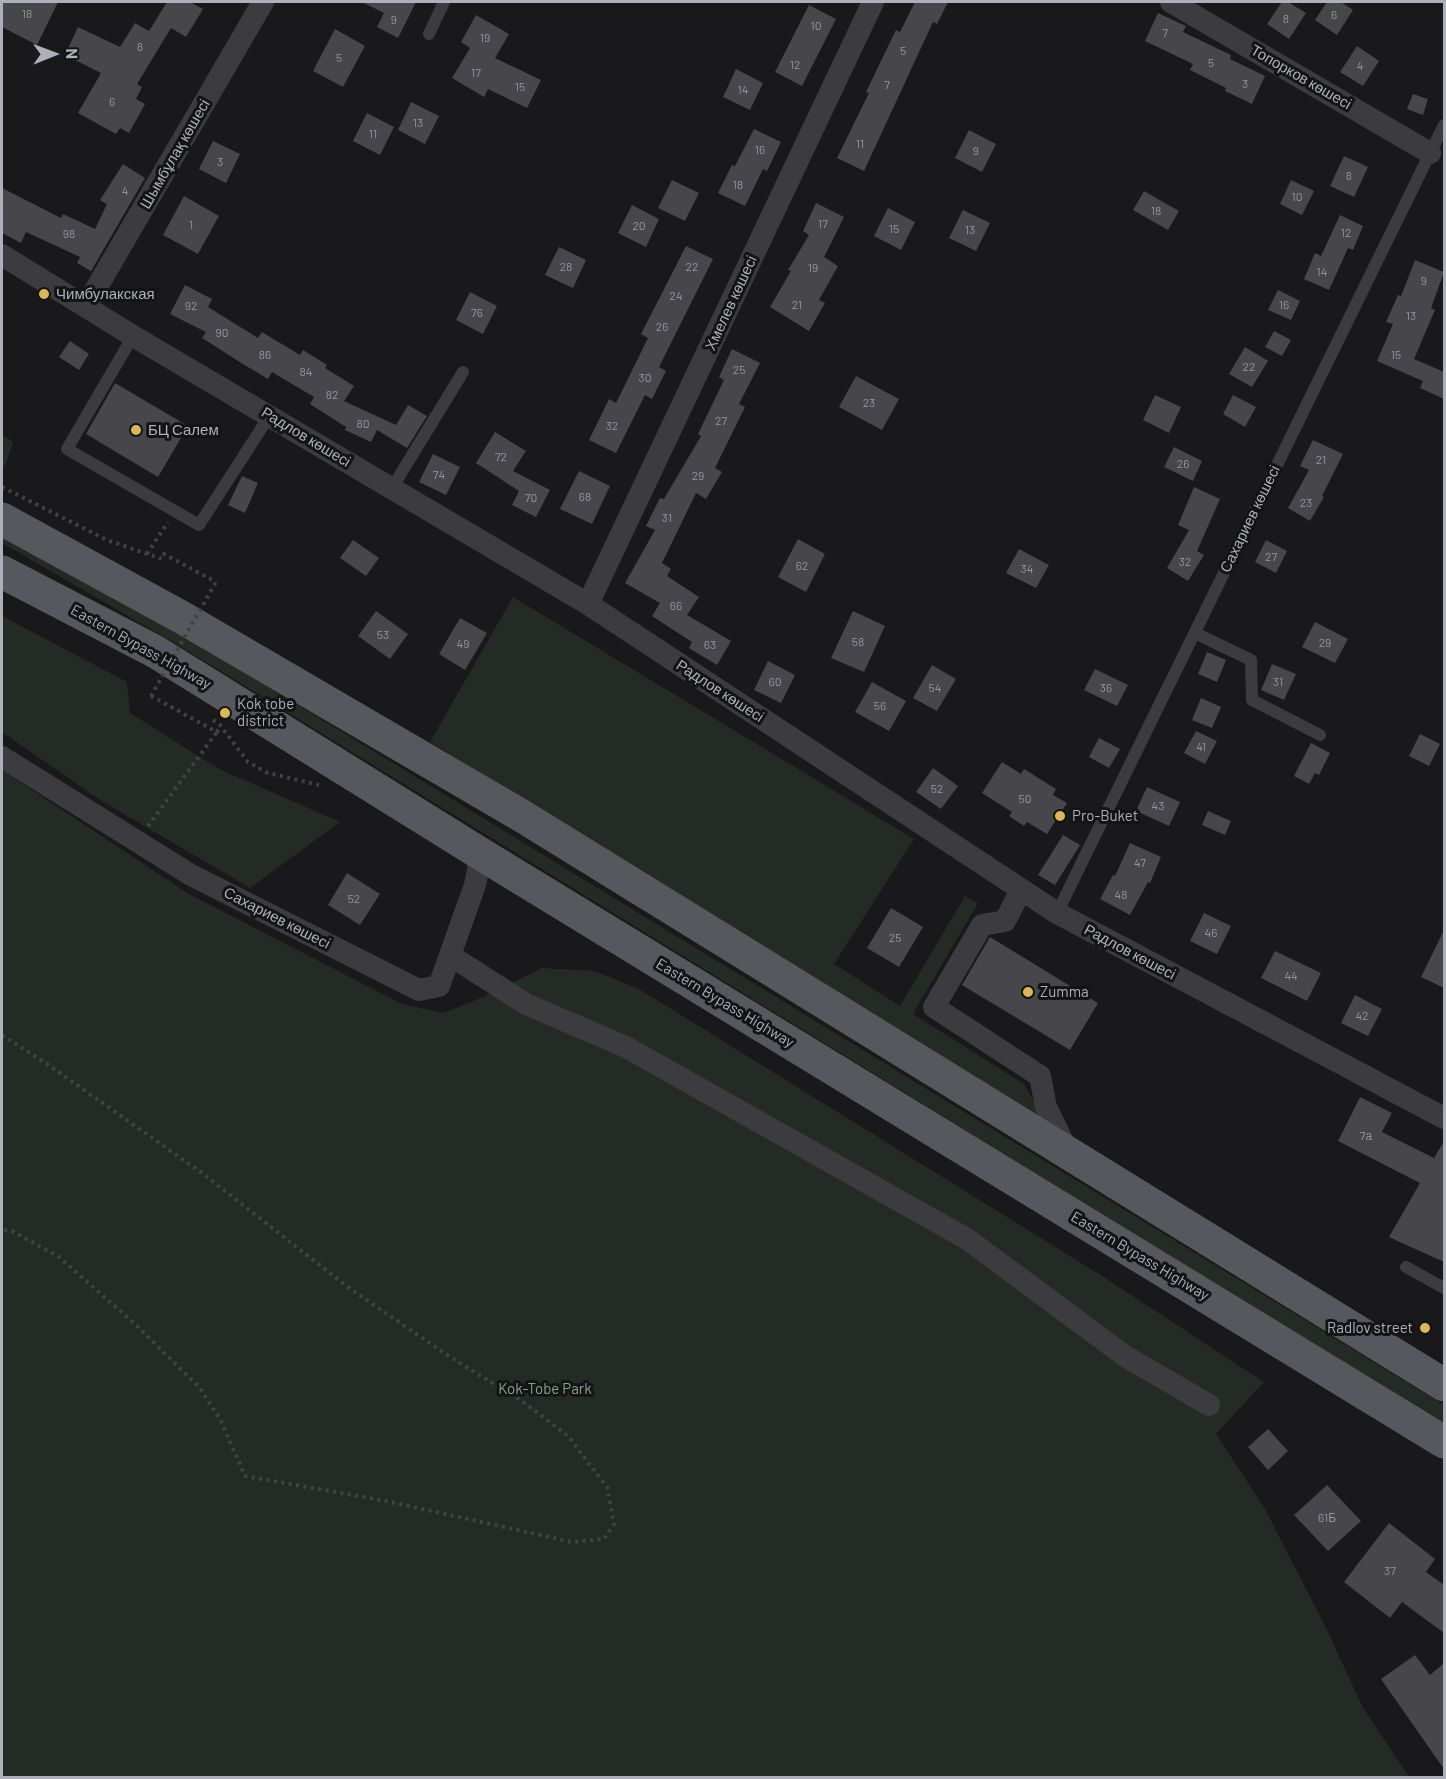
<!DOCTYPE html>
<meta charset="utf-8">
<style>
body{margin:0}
#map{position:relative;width:1446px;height:1779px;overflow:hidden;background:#19191b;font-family:Barlow,sans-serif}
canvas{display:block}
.frame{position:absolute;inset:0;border:3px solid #adb0b9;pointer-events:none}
.north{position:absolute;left:24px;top:24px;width:60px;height:60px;-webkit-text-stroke:4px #141416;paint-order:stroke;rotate:89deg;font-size:16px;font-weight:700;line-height:24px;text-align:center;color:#adb0b9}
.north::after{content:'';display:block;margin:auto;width:21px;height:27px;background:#adb0b9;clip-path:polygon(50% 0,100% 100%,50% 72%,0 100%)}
</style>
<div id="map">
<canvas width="1446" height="1779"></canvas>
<div class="frame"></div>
<div class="north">N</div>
</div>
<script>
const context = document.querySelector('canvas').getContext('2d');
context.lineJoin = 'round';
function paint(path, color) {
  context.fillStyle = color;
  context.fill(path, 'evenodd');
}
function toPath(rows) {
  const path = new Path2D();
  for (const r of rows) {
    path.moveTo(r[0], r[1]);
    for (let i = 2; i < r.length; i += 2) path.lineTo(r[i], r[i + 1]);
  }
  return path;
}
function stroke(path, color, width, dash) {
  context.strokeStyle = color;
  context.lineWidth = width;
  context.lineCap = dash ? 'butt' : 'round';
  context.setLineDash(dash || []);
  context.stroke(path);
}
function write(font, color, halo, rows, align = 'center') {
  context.font = font + ' Barlow,sans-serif';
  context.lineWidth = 6;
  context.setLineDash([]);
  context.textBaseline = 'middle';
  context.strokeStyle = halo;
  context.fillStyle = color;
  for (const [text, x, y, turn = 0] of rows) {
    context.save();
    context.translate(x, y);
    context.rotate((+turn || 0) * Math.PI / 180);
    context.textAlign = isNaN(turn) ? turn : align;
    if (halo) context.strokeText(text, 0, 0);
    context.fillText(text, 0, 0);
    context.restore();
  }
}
paint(toPath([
 [2,435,13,442,5,466,2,465],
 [2,534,185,636,1444,1405,1444,1425,180,646,2,543],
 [513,597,914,839,834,964,900,1006,965,896,978,903,913,1014,1024,1084,1043,1118,430,742],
 [2,616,127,682,130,713,219,769,340,822,250,888,100,800,2,732],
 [2,770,189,894,402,1004,444,1013,483,997,542,968,595,971,639,989,1099,1274,1264,1382,1216,1434,1265,1509,1326,1628,1363,1708,1409,1777,2,1778]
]), '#242b25');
paint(toPath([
 [2,2,58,2,37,45,2,27],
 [167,2,190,2,203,9,186,37,171,28,137,84,142,87,136,99,145,104,129,133,120,128,116,134,78,113,101,73,65,55,78,27,120,47,135,23,149,31],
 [362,2,416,2,398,38,377,27,384,13],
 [915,2,948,2,937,24,933,22,864,171,837,158,869,93,866,92,896,30,900,32],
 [1282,2,1288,2,1306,13,1289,39,1267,24],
 [1327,2,1341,2,1353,10,1337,35,1315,20],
 [809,5,836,19,802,86,775,72],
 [1158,13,1186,26,1183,32,1231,55,1230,59,1265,76,1252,104,1225,91,1226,88,1190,70,1193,64,1145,41],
 [476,15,509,34,495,58,541,80,527,108,488,89,484,97,452,78,470,48,461,42],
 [335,29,365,46,343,87,313,71],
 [1357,46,1379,61,1363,86,1340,72],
 [736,69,763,83,750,110,723,97],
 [1413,94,1428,99,1423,115,1407,109],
 [411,102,439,116,425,144,398,130],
 [367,113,394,127,380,155,353,141],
 [754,129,781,142,767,171,763,169,745,206,718,193,732,165,735,166],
 [969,130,996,144,982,172,955,158],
 [213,141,240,154,226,183,199,169],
 [1344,156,1368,167,1354,197,1330,186],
 [123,164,145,178,91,271,77,263,80,257,26,232,21,243,2,233,2,188,61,218,63,214,95,229,107,204,100,200],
 [672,180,699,193,685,221,658,208],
 [1291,180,1314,191,1302,215,1280,204],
 [1144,191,1179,211,1168,230,1133,210],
 [184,196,219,216,198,254,163,235],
 [816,203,844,217,824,257,838,266,819,300,825,303,809,331,770,307,791,271,788,270,809,235,803,231],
 [632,205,659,219,646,247,618,233],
 [888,208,915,222,901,250,874,236],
 [963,210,990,223,976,251,949,238],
 [1340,215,1363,226,1353,250,1348,248,1329,290,1304,279,1315,253,1321,256],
 [686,246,713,259,659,367,666,371,652,399,645,395,616,453,589,440,609,399,616,403,648,338,641,334],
 [559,247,586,260,573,288,545,275],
 [1415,260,1444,272,1431,308,1435,310,1414,359,1444,372,1444,399,1420,388,1423,381,1377,361,1393,324,1386,322,1398,295,1401,296],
 [185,285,212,299,208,307,258,338,262,332,300,355,303,350,327,365,325,368,354,386,344,401,396,425,408,405,427,416,407,448,377,430,371,442,345,430,346,427,310,404,314,397,272,372,268,379,243,364,202,338,206,332,170,314],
 [1278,290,1300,301,1291,320,1268,310],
 [470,292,497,306,483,334,456,320],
 [1274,331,1291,340,1282,356,1265,347],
 [70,341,89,354,79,370,59,357],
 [1245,347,1268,361,1252,387,1229,374],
 [732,349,760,363,739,404,745,407,715,468,722,472,706,499,696,493,662,563,671,569,667,576,699,597,687,615,731,641,717,665,689,648,692,642,652,616,660,603,625,583,655,530,646,526,660,498,664,499,701,436,698,434,724,380,719,377],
 [856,376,899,399,882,430,839,407],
 [115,383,188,426,158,477,86,434],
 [1155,395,1181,407,1169,433,1143,420],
 [1233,395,1256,407,1245,427,1223,414],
 [495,432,526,451,513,471,550,490,536,517,512,505,519,491,476,463],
 [1313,440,1343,454,1322,496,1324,497,1310,521,1288,508,1309,470,1300,466],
 [1174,447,1202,461,1193,481,1164,467],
 [433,454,460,467,446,495,419,482],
 [579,471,610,486,592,524,560,509],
 [242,476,258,483,245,513,228,505],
 [1194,487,1220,499,1197,551,1204,555,1188,581,1167,568,1189,530,1178,525],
 [798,539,825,554,806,592,778,577],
 [353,540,379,558,366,576,340,558],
 [1266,540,1287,551,1276,573,1255,562],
 [1019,549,1049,565,1036,588,1006,573],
 [376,611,408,634,390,659,358,636],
 [853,611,885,626,864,672,831,658],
 [460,618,487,633,465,670,439,654],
 [1315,622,1348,639,1335,663,1302,647],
 [1207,652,1226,660,1217,682,1198,674],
 [768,661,795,675,781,703,754,690],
 [1272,664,1296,674,1284,700,1261,690],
 [932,665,956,679,937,711,913,698],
 [1095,669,1128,685,1117,706,1084,690],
 [872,682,906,701,889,731,855,712],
 [1201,698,1221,707,1212,728,1192,720],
 [1196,731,1217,741,1205,764,1184,753],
 [1420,734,1440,744,1429,766,1409,756],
 [1099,738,1120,749,1109,768,1089,757],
 [1311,743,1330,753,1319,775,1315,773,1309,784,1294,776],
 [1002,762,1021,774,1024,769,1056,789,1053,795,1067,803,1047,834,1027,822,1024,826,1009,816,1012,812,982,793],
 [933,768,958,786,941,809,916,792],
 [1147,787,1180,802,1169,826,1136,811],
 [1208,811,1231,821,1225,835,1202,825],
 [1063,835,1080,845,1055,885,1038,875],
 [1130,843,1161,857,1150,883,1148,882,1130,915,1100,899,1113,875,1115,876],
 [347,873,380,894,360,925,328,905],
 [891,908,923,927,899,967,867,948],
 [1204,913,1231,926,1217,954,1190,941],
 [1444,930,1444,988,1421,977],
 [990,937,1098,1003,1070,1050,962,985],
 [1275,951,1321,973,1307,1001,1261,978],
 [1355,995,1382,1009,1368,1036,1341,1023],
 [1360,1097,1392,1113,1382,1132,1434,1158,1444,1141,1444,1262,1389,1237,1420,1183,1338,1141],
 [1268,1429,1288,1451,1268,1470,1248,1447],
 [1327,1485,1361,1521,1328,1551,1294,1515],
 [1389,1523,1435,1559,1426,1572,1444,1585,1444,1633,1402,1602,1390,1618,1344,1582],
 [1415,1655,1430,1675,1444,1663,1444,1769,1381,1679]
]), '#47464b');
stroke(toPath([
 [2,487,107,540,162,559,164,554,216,582],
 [147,554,168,522],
 [151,696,217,732,220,725],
 [213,720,220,725,248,762,268,773,319,785],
 [148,826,217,732],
 [2,1035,50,1066,202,1173,345,1285,450,1357,522,1401,568,1436,607,1487,614,1524,604,1539,572,1542,386,1501,245,1476,220,1419,199,1387,135,1324,59,1257,12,1231,2,1230]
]), '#414246', 4, [3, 4.5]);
stroke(toPath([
 [429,34,444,2],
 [133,336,67,449,199,525,270,415],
 [392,488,463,372],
 [1195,633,1251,660,1252,700,1320,735],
 [1057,913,1444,125],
 [1406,1267,1444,1288]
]), '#3b3b40', 12);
stroke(toPath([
 [1171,2,1430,153],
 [2,255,133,336,588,604,1057,913,1444,1118],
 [86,306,263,2],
 [588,604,873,2],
 [2,757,191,875,419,990,439,986,475,885,481,854],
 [1021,890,1005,921,982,925,934,1007,1040,1076,1046,1107,1068,1152],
 [451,956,526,1004,626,1047,967,1239,1125,1356,1209,1405]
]), '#3b3b40', 22);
stroke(toPath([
 [2,519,183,618,522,816,1444,1385],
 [2,572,156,652,481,854,1444,1442]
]), '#57585e', 33);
stroke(toPath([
 [151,696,216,582]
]), '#414246', 4, [3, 4.5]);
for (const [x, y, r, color] of [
 [44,294,6,"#dcb850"],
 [136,430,6,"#dcb850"],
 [225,713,6,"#dcb850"],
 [1060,816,6,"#dcb850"],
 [1028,992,6,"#dcb850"],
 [1425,1328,6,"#dcb850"]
]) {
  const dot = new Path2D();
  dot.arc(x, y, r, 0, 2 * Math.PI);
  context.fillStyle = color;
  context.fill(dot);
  stroke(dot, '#141416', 2);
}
write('12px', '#94969e', null, [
 ["18",27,14],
 ["6",1334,15],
 ["8",1286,19],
 ["9",394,20],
 ["10",816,26],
 ["7",1165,33],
 ["19",485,38],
 ["8",140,47],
 ["5",903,51],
 ["5",339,58],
 ["5",1211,63],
 ["12",795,65],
 ["4",1360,66],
 ["17",476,73],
 ["3",1245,84],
 ["7",887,85],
 ["15",520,87],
 ["14",743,90],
 ["6",112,102],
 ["13",418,123],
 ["11",373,134],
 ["11",860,144],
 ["16",760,150],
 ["9",976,151],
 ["3",220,162],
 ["8",1349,176],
 ["18",738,185],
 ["4",125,191],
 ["10",1297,197],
 ["18",1156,211],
 ["17",823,224],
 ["1",191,225],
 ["20",639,226],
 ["15",894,229],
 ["13",970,230],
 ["12",1346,233],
 ["98",69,234],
 ["28",566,267],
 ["22",692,267],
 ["19",813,268],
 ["14",1322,272],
 ["9",1424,281],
 ["24",676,296],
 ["21",797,305],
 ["16",1284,305],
 ["92",191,306],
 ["76",477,313],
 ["13",1411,316],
 ["26",662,327],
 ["90",222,333],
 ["86",265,355],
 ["15",1396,355],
 ["22",1249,367],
 ["25",739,370],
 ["84",306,372],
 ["30",645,378],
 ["82",332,395],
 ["23",869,403],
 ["27",721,421],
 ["80",363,424],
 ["32",612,426],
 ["72",501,457],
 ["21",1321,460],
 ["26",1183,464],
 ["74",439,475],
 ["29",698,476],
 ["68",585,497],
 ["70",531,498],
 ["23",1306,503],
 ["31",667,518],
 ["27",1271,557],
 ["32",1185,562],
 ["62",802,566],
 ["34",1027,569],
 ["66",676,606],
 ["53",383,635],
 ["58",858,642],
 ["29",1325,643],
 ["49",463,644],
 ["63",710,645],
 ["60",775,682],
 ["31",1278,682],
 ["54",935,688],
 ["36",1106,688],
 ["56",880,706],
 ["41",1201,747],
 ["52",937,789],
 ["50",1025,799],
 ["43",1158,806],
 ["47",1140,863],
 ["48",1121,895],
 ["52",354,899],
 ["46",1211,933],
 ["25",895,938],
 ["44",1291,976],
 ["42",1362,1016],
 ["7а",1366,1136],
 ["61Б",1327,1518],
 ["37",1390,1571]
]);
write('15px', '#adb0b9', '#141416', [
 ["Топорков көшесі",1301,77,30],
 ["Шымбұлақ көшесі",175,154,-60],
 ["Хмелев көшесі",731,303,-65],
 ["Радлов көшесі",306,437,31],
 ["Сахариев көшесі",1250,519,-64],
 ["Eastern Bypass Highway",141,647,29],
 ["Радлов көшесі",720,691,33],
 ["Сахариев көшесі",277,918,27],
 ["Радлов көшесі",1130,952,28],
 ["Eastern Bypass Highway",725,1003,31],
 ["Eastern Bypass Highway",1140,1256,31]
]);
write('15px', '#adb0b9', '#141416', [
 ["Чимбулакская",56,294],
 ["БЦ Салем",148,430],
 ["Kok tobe",237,704],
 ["district",237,721],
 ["Pro-Buket",1072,816],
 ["Zumma",1040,992],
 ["Radlov street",1413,1328,"right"]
], 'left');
write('15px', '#87a18b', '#141416', [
 ["Kok-Tobe Park",545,1389]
]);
</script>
